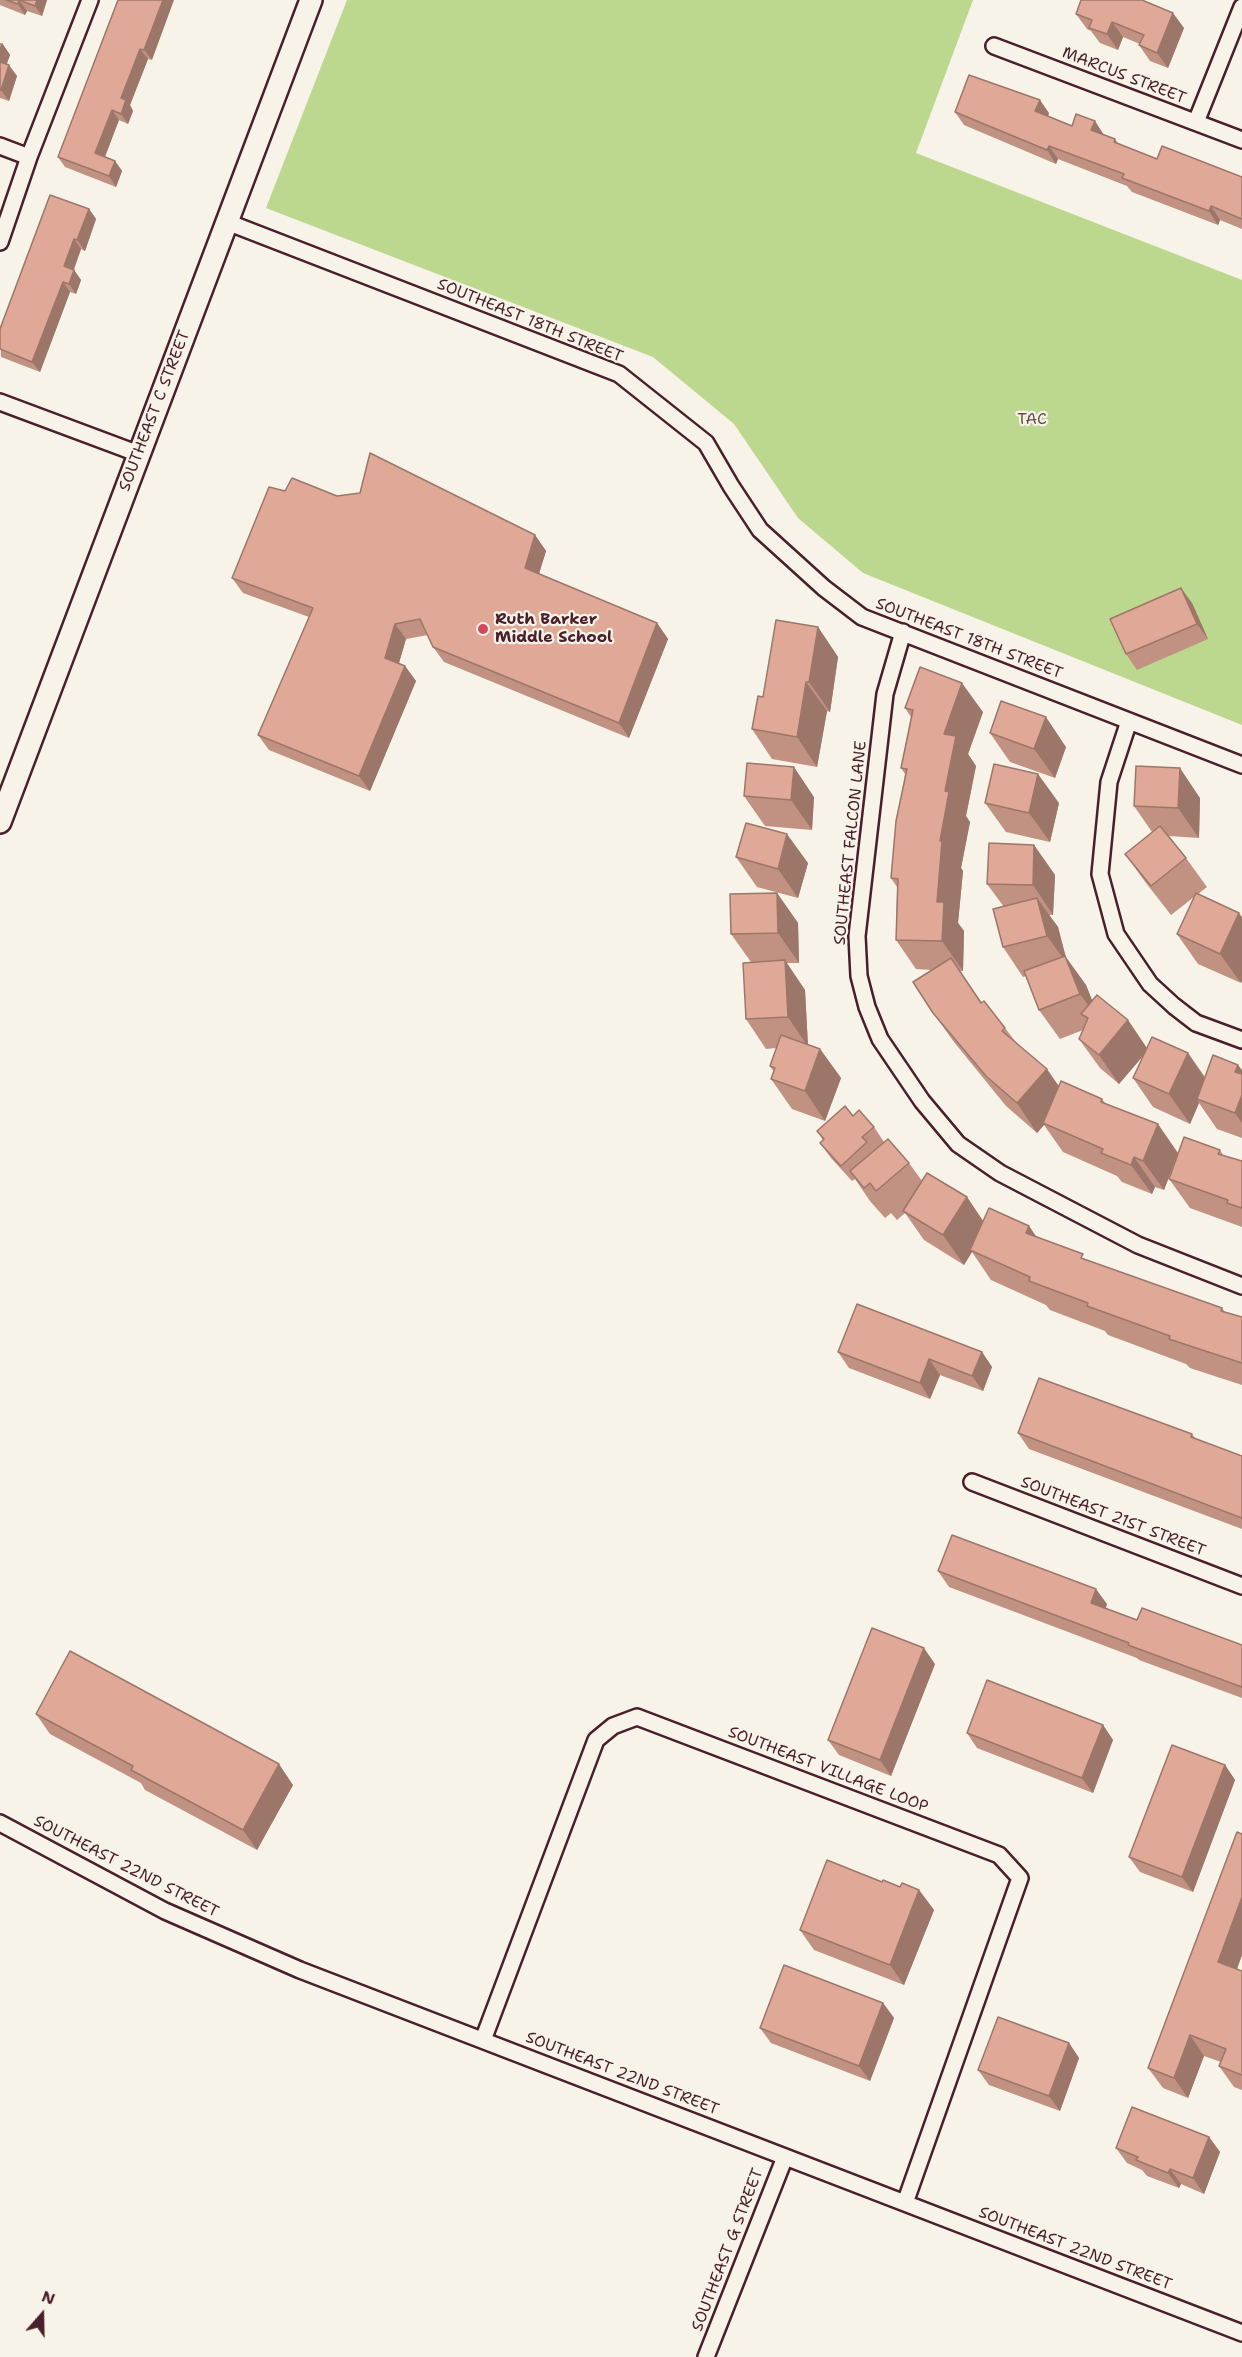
<!DOCTYPE html>
<style>
body{margin:0}
#map{position:relative;width:1242px;height:2357px;overflow:hidden;background:#f7f3e8;font-family:"Shantell Sans",sans-serif}
canvas{display:block}
.north{position:absolute;left:12px;top:2285px;width:60px;height:60px;-webkit-text-stroke:4px #f7f3e8;paint-order:stroke;rotate:20deg;font-size:16px;font-weight:700;line-height:24px;text-align:center;color:#4a1f2b}
.north::after{content:'';display:block;margin:auto;width:21px;height:27px;background:#4a1f2b;clip-path:polygon(50% 0,100% 100%,50% 72%,0 100%)}
</style>
<div id="map">
<canvas width="1242" height="2357"></canvas>
<div class="north">N</div>
</div>
<script>
const context = document.querySelector('canvas').getContext('2d');
context.lineJoin = 'round';
function paint(path, color) {
  context.fillStyle = color;
  context.fill(path, 'evenodd');
}
function toPath(rows) {
  const path = new Path2D();
  for (const r of rows) {
    path.moveTo(r[0], r[1]);
    for (let i = 2; i < r.length; i += 2) path.lineTo(r[i], r[i + 1]);
  }
  return path;
}
function stroke(path, color, width, dash) {
  context.strokeStyle = color;
  context.lineWidth = width;
  context.lineCap = dash ? 'butt' : 'round';
  context.setLineDash(dash || []);
  context.stroke(path);
}
function write(font, color, halo, rows, align = 'center') {
  context.font = font + ' "Shantell Sans",sans-serif';
  context.lineWidth = 4.5;
  context.setLineDash([]);
  context.textBaseline = 'middle';
  context.strokeStyle = halo;
  context.fillStyle = color;
  for (const [text, x, y, turn = 0] of rows) {
    context.save();
    context.translate(x, y);
    context.rotate((+turn || 0) * Math.PI / 180);
    context.textAlign = isNaN(turn) ? turn : align;
    if (halo) context.strokeText(text, 0, 0);
    context.fillText(text, 0, 0);
    context.restore();
  }
}
paint(toPath([
 [347,0,973,0,916,153,1242,280,1242,725,863,573,798,518,734,424,653,357,266,208]
]), '#bcd78e');
const street = toPath([
 [994,46,1242,140],
 [1196,122,1242,7],
 [0,146,29,157],
 [227,222,619,374,706,443,731,486,760,530,824,588,862,617,1242,765],
 [0,242,29,157,90,0],
 [0,402,139,454],
 [903,632,885,694,857,936,859,976,867,1007,880,1039,922,1101,958,1144,1000,1173,1138,1245,1242,1286],
 [1129,721,1109,782,1100,874,1116,934,1150,984,1174,1006,1196,1023,1242,1040],
 [972,1482,1242,1586],
 [0,1823,165,1911,300,1970,1242,2333],
 [483,2040,596,1740,613,1726,637,1717,999,1855,1020,1878,905,2203],
 [706,2357,785,2157]
]);
const secondary = toPath([
 [0,822,311,0]
]);
stroke(street, '#4a1f2b', 20);
stroke(secondary, '#4a1f2b', 26);
stroke(street, '#f7f3e8', 15);
stroke(secondary, '#f7f3e8', 21);
paint(toPath([
 [0,0,47,0,42,16,27,11,25,15,0,5],
 [118,0,152,60,148,59,130,105,133,111,128,124,119,120,105,157,115,161,122,171,116,187,65,167,58,157],
 [1076,14,1184,28,1168,68,1150,61,1139,45,1140,44,1123,37,1118,50,1100,43,1091,31,1087,29],
 [0,43,2,43,10,55,6,64,17,76,9,101,0,98],
 [955,112,1049,113,1048,117,1072,126,1104,135,1115,139,1118,143,1157,159,1242,177,1242,229,1220,220,1218,225,1132,192,1127,186,1058,159,1056,164,964,125],
 [89,209,96,219,85,251,81,249,74,270,81,280,76,294,70,292,40,372,1,357,0,329],
 [285,491,337,496,535,535,546,551,539,574,657,623,668,639,629,738,444,662,433,647,428,635,406,639,399,663,405,666,416,681,370,791,269,750,258,735,309,617,243,593,232,578],
 [1192,603,1208,639,1137,670,1126,654],
 [818,627,838,657,830,712,827,711,817,767,772,759,752,729,763,697],
 [905,708,983,712,968,754,976,766,966,816,970,822,961,868,963,871,958,923,964,931,963,971,960,971,982,1003,1005,1028,1015,1041,1059,1086,1102,1099,1105,1103,1178,1153,1164,1190,1155,1187,1152,1194,1122,1182,1117,1176,1063,1152,1044,1125,1037,1133,1006,1106,954,1042,933,1013,932,970,916,969,896,940,897,887,891,878,905,774,901,768,911,717],
 [990,733,1066,747,1055,778,1010,762],
 [744,796,814,797,812,830,765,826],
 [1200,798,1199,838,1169,836,1186,858,1207,887,1198,894,1241,983,1198,964,1177,934,1194,897,1171,915,1146,883,1125,854,1152,832,1134,806],
 [985,803,1059,803,1050,842,1006,832],
 [1034,845,1055,875,1053,915,1049,915,1058,927,1065,956,1086,985,1092,1000,1128,1020,1147,1048,1188,1053,1205,1077,1242,1070,1242,1138,1217,1129,1199,1103,1190,1124,1153,1107,1133,1078,1143,1056,1119,1084,1100,1068,1079,1039,1083,1030,1060,1039,1039,1010,1026,976,1023,977,1003,947,1004,907,987,884],
 [736,857,808,863,798,898,757,887],
 [777,893,798,923,799,963,786,963,805,990,808,1045,820,1049,841,1078,825,1121,792,1109,771,1079,774,1072,770,1066,776,1048,766,1049,746,1019,751,962,731,934],
 [853,1116,874,1127,884,1142,909,1163,922,1181,967,1197,983,1221,1029,1226,1036,1237,1087,1261,1222,1308,1225,1312,1242,1317,1242,1385,1190,1368,1186,1364,1108,1335,1105,1331,1050,1310,1046,1305,991,1280,972,1252,964,1265,924,1240,905,1213,897,1220,891,1213,885,1218,870,1201,855,1179,852,1181,831,1158,820,1143,823,1140,817,1131],
 [1220,1150,1223,1155,1242,1161,1242,1227,1190,1208,1169,1179],
 [838,1352,982,1352,992,1367,983,1391,940,1375,930,1399,849,1368],
 [1018,1433,1192,1434,1196,1439,1242,1456,1242,1529,1029,1449],
 [938,1571,1107,1604,1106,1608,1137,1620,1242,1645,1242,1698,1139,1660,1137,1658,949,1587],
 [935,1664,891,1776,839,1755,828,1740],
 [36,1714,293,1785,257,1850,145,1790,141,1783,50,1734],
 [1103,1725,1113,1740,1093,1793,977,1748,967,1733],
 [1225,1765,1235,1780,1193,1892,1140,1872,1129,1857],
 [1242,1834,1242,1955,1237,1969,1242,1971,1242,2090,1234,2087,1219,2066,1221,2062,1204,2056,1188,2098,1163,2088,1148,2068],
 [882,1882,900,1887,919,1890,934,1910,904,1985,814,1950,800,1930],
 [883,2003,894,2018,870,2081,771,2043,760,2028],
 [1069,2043,1079,2058,1060,2111,989,2085,978,2070],
 [1209,2137,1220,2152,1204,2194,1181,2184,1179,2188,1147,2176,1142,2170,1127,2163,1116,2148]
]), '#c19182');
paint(toPath([
 [19,0,27,11,25,15,18,4],
 [37,0,47,0,42,16,35,6],
 [163,0,174,0,152,60,144,50],
 [1173,13,1184,28,1168,68,1157,53],
 [1112,22,1123,37,1118,50,1107,34],
 [2,43,10,55,4,72,0,66,0,48],
 [140,49,148,59,130,105,133,111,128,124,121,114,121,98],
 [9,65,17,76,9,101,1,90],
 [1040,100,1049,113,1044,125,1035,111],
 [112,110,119,120,102,164,95,153],
 [1095,121,1104,135,1091,130],
 [1049,146,1058,159,1056,164,1047,150],
 [115,161,122,171,116,187,109,176],
 [1211,206,1220,220,1218,225,1209,211],
 [89,209,96,219,85,251,77,240],
 [74,239,81,249,71,276,64,266],
 [74,270,81,280,76,294,69,284],
 [63,282,70,292,40,372,32,362],
 [535,535,546,551,536,583,525,568],
 [1181,588,1192,603,1208,639,1197,624],
 [657,623,668,639,629,738,619,723],
 [395,624,406,639,396,673,385,658],
 [818,627,838,657,830,712,809,682],
 [405,666,416,681,370,791,359,776],
 [806,682,827,711,817,767,797,737],
 [962,683,983,712,968,754,976,766,966,816,970,822,961,868,963,871,958,923,964,931,963,971,942,941,937,902,940,841,945,791,944,734],
 [1046,717,1066,747,1055,778,1034,749],
 [794,767,814,797,812,830,791,800],
 [1180,768,1200,798,1199,838,1178,808],
 [1038,774,1059,803,1050,842,1029,813],
 [787,834,808,863,798,898,778,869],
 [1034,845,1055,875,1053,915,1033,885],
 [777,893,798,923,799,963,778,933],
 [1037,898,1058,927,1068,965,1047,936],
 [1239,913,1242,917,1242,981,1241,983,1220,954],
 [1065,956,1086,985,1101,1023,1080,994],
 [785,960,805,990,808,1047,788,1017],
 [1128,1020,1148,1050,1119,1084,1099,1055],
 [820,1049,841,1078,825,1121,805,1091],
 [1188,1053,1208,1083,1197,1099,1199,1103,1190,1124,1169,1094],
 [1238,1065,1242,1070,1242,1081,1235,1072],
 [1047,1069,1067,1098,1043,1123,1044,1125,1037,1133,1017,1103],
 [1242,1095,1242,1123,1235,1113],
 [1158,1124,1178,1153,1164,1190,1143,1161],
 [1134,1157,1155,1187,1152,1194,1131,1165],
 [967,1197,987,1227,970,1250,972,1252,964,1265,943,1235],
 [1029,1226,1049,1255,1026,1233],
 [982,1352,992,1367,983,1391,972,1376],
 [929,1359,940,1375,930,1399,920,1383],
 [1096,1589,1107,1604,1102,1618,1091,1603],
 [924,1648,935,1664,891,1776,880,1760],
 [1103,1725,1113,1740,1093,1793,1082,1778],
 [279,1764,293,1785,257,1850,243,1830],
 [1225,1765,1235,1780,1193,1892,1182,1877],
 [919,1890,934,1910,904,1985,890,1965],
 [1242,1897,1242,1955,1232,1982,1218,1962],
 [883,2003,894,2018,870,2081,859,2066],
 [1190,2035,1204,2056,1188,2098,1174,2078],
 [1069,2043,1079,2058,1060,2111,1049,2096],
 [1209,2137,1220,2152,1204,2194,1193,2178],
 [1170,2169,1181,2184,1179,2188,1168,2173]
]), '#9d766a');
const building = toPath([
 [6,0,37,0,35,6,19,0,18,4,6,0],
 [118,0,163,0,144,50,140,49,121,98,126,100,121,114,112,110,95,153,115,161,109,176,58,157,118,0],
 [1081,0,1142,0,1173,13,1157,53,1139,45,1144,35,1112,22,1107,34,1089,28,1092,20,1076,14,1081,0],
 [0,62,9,65,1,90,0,90,0,62],
 [969,75,1040,100,1035,111,1072,126,1076,114,1095,121,1091,130,1115,139,1114,142,1157,159,1162,146,1242,177,1242,219,1211,206,1209,211,1122,178,1124,174,1049,146,1047,150,955,112,969,75],
 [50,195,89,209,77,240,74,239,64,266,74,270,69,284,63,282,32,362,0,349,0,329,50,195],
 [370,453,535,535,525,568,657,623,619,723,433,647,420,619,395,624,385,658,405,666,359,776,258,735,313,608,232,578,269,487,285,491,292,478,337,496,360,493,370,453],
 [1181,588,1197,624,1126,654,1110,619,1181,588],
 [776,620,818,627,809,682,806,682,797,737,752,729,758,696,763,697,776,620],
 [920,667,962,683,944,734,956,736,945,791,949,792,940,841,942,841,937,902,944,902,942,941,896,940,898,879,891,878,896,821,907,769,901,768,913,710,905,708,920,667],
 [1001,701,1046,717,1034,749,990,733,1001,701],
 [747,763,794,767,791,800,744,796,747,763],
 [994,764,1038,774,1029,813,985,803,994,764],
 [1136,766,1180,768,1178,808,1134,806,1136,766],
 [746,823,787,834,778,869,736,857,746,823],
 [1160,826,1186,858,1151,886,1125,854,1160,826],
 [989,843,1034,845,1033,885,987,884,989,843],
 [777,893,778,933,731,934,730,894,777,893],
 [1196,893,1239,913,1220,954,1177,934,1196,893],
 [1037,898,1047,936,1003,947,993,909,1037,898],
 [1065,956,1080,994,1039,1010,1024,971,1065,956],
 [951,958,981,1003,984,1001,1005,1028,1002,1031,1047,1069,1017,1103,986,1076,933,1013,913,982,951,958],
 [785,960,788,1017,746,1019,743,963,785,960],
 [1097,995,1128,1020,1099,1055,1079,1039,1088,1018,1081,1014,1097,995],
 [781,1035,820,1049,805,1091,771,1079,775,1068,770,1066,781,1035],
 [1152,1037,1188,1053,1169,1094,1133,1078,1152,1037],
 [1213,1055,1238,1065,1235,1072,1242,1074,1242,1095,1235,1113,1197,1099,1213,1055],
 [1061,1081,1102,1099,1101,1102,1158,1124,1143,1161,1134,1157,1131,1165,1101,1153,1103,1149,1043,1123,1061,1081],
 [845,1106,853,1116,859,1110,874,1127,862,1137,867,1142,841,1166,820,1143,824,1139,817,1131,845,1106],
 [1184,1137,1220,1150,1218,1154,1242,1161,1242,1208,1227,1203,1228,1200,1169,1179,1184,1137],
 [888,1139,909,1163,876,1191,870,1183,864,1188,850,1171,888,1139],
 [927,1173,967,1197,943,1235,903,1211,927,1173],
 [989,1208,1029,1226,1026,1233,1083,1254,1081,1258,1222,1308,1221,1311,1242,1317,1242,1363,1169,1339,1170,1336,1087,1306,1088,1303,1029,1281,1030,1277,970,1250,989,1208],
 [857,1304,982,1352,972,1376,929,1359,920,1383,838,1352,857,1304],
 [1039,1378,1192,1434,1191,1437,1242,1456,1242,1518,1018,1433,1039,1378],
 [952,1535,1096,1589,1091,1603,1137,1620,1142,1608,1242,1645,1242,1687,1128,1645,1129,1643,938,1571,952,1535],
 [872,1628,924,1648,880,1760,828,1740,872,1628],
 [70,1651,279,1764,243,1830,131,1770,133,1766,36,1714,70,1651],
 [987,1680,1103,1725,1082,1778,967,1733,987,1680],
 [1172,1745,1225,1765,1182,1877,1129,1857,1172,1745],
 [1237,1832,1242,1834,1242,1897,1218,1962,1242,1971,1242,2075,1219,2066,1226,2049,1190,2035,1174,2078,1148,2068,1237,1832],
 [827,1860,882,1882,883,1880,900,1887,902,1883,919,1890,890,1965,800,1930,827,1860],
 [784,1965,883,2003,859,2066,760,2028,784,1965],
 [998,2017,1069,2043,1049,2096,978,2070,998,2017],
 [1132,2107,1209,2137,1193,2178,1170,2169,1168,2173,1136,2160,1138,2157,1116,2148,1132,2107]
]);
paint(building, '#e0a997');
stroke(building, '#9d766a', 1.5);
for (const [x, y, r, color] of [
 [483,629,6,"#d1495b"]
]) {
  const dot = new Path2D();
  dot.arc(x, y, r, 0, 2 * Math.PI);
  context.fillStyle = color;
  context.fill(dot);
  stroke(dot, '#f7f3e8', 2);
}
write('16px', '#4a1f2b', '#f7f3e8', [
 ["MARCUS STREET",1124,76,21],
 ["SOUTHEAST 18TH STREET",530,321,22],
 ["SOUTHEAST C STREET",155,411,-69],
 ["SOUTHEAST 18TH STREET",969,639,21],
 ["SOUTHEAST FALCON LANE",851,843,-84],
 ["SOUTHEAST 21ST STREET",1113,1517,21],
 ["SOUTHEAST VILLAGE LOOP",828,1770,21],
 ["SOUTHEAST 22ND STREET",126,1867,27],
 ["SOUTHEAST 22ND STREET",622,2074,21],
 ["SOUTHEAST 22ND STREET",1075,2249,21],
 ["SOUTHEAST G STREET",728,2250,-69]
]);
write('16px', '#664d44', '#f7f3e8', [
 ["TAC",1032,420]
]);
write('bold 16px', '#4a1f2b', '#f7f3e8', [
 ["Ruth Barker",495,620],
 ["Middle School",495,638]
], 'left');
</script>
